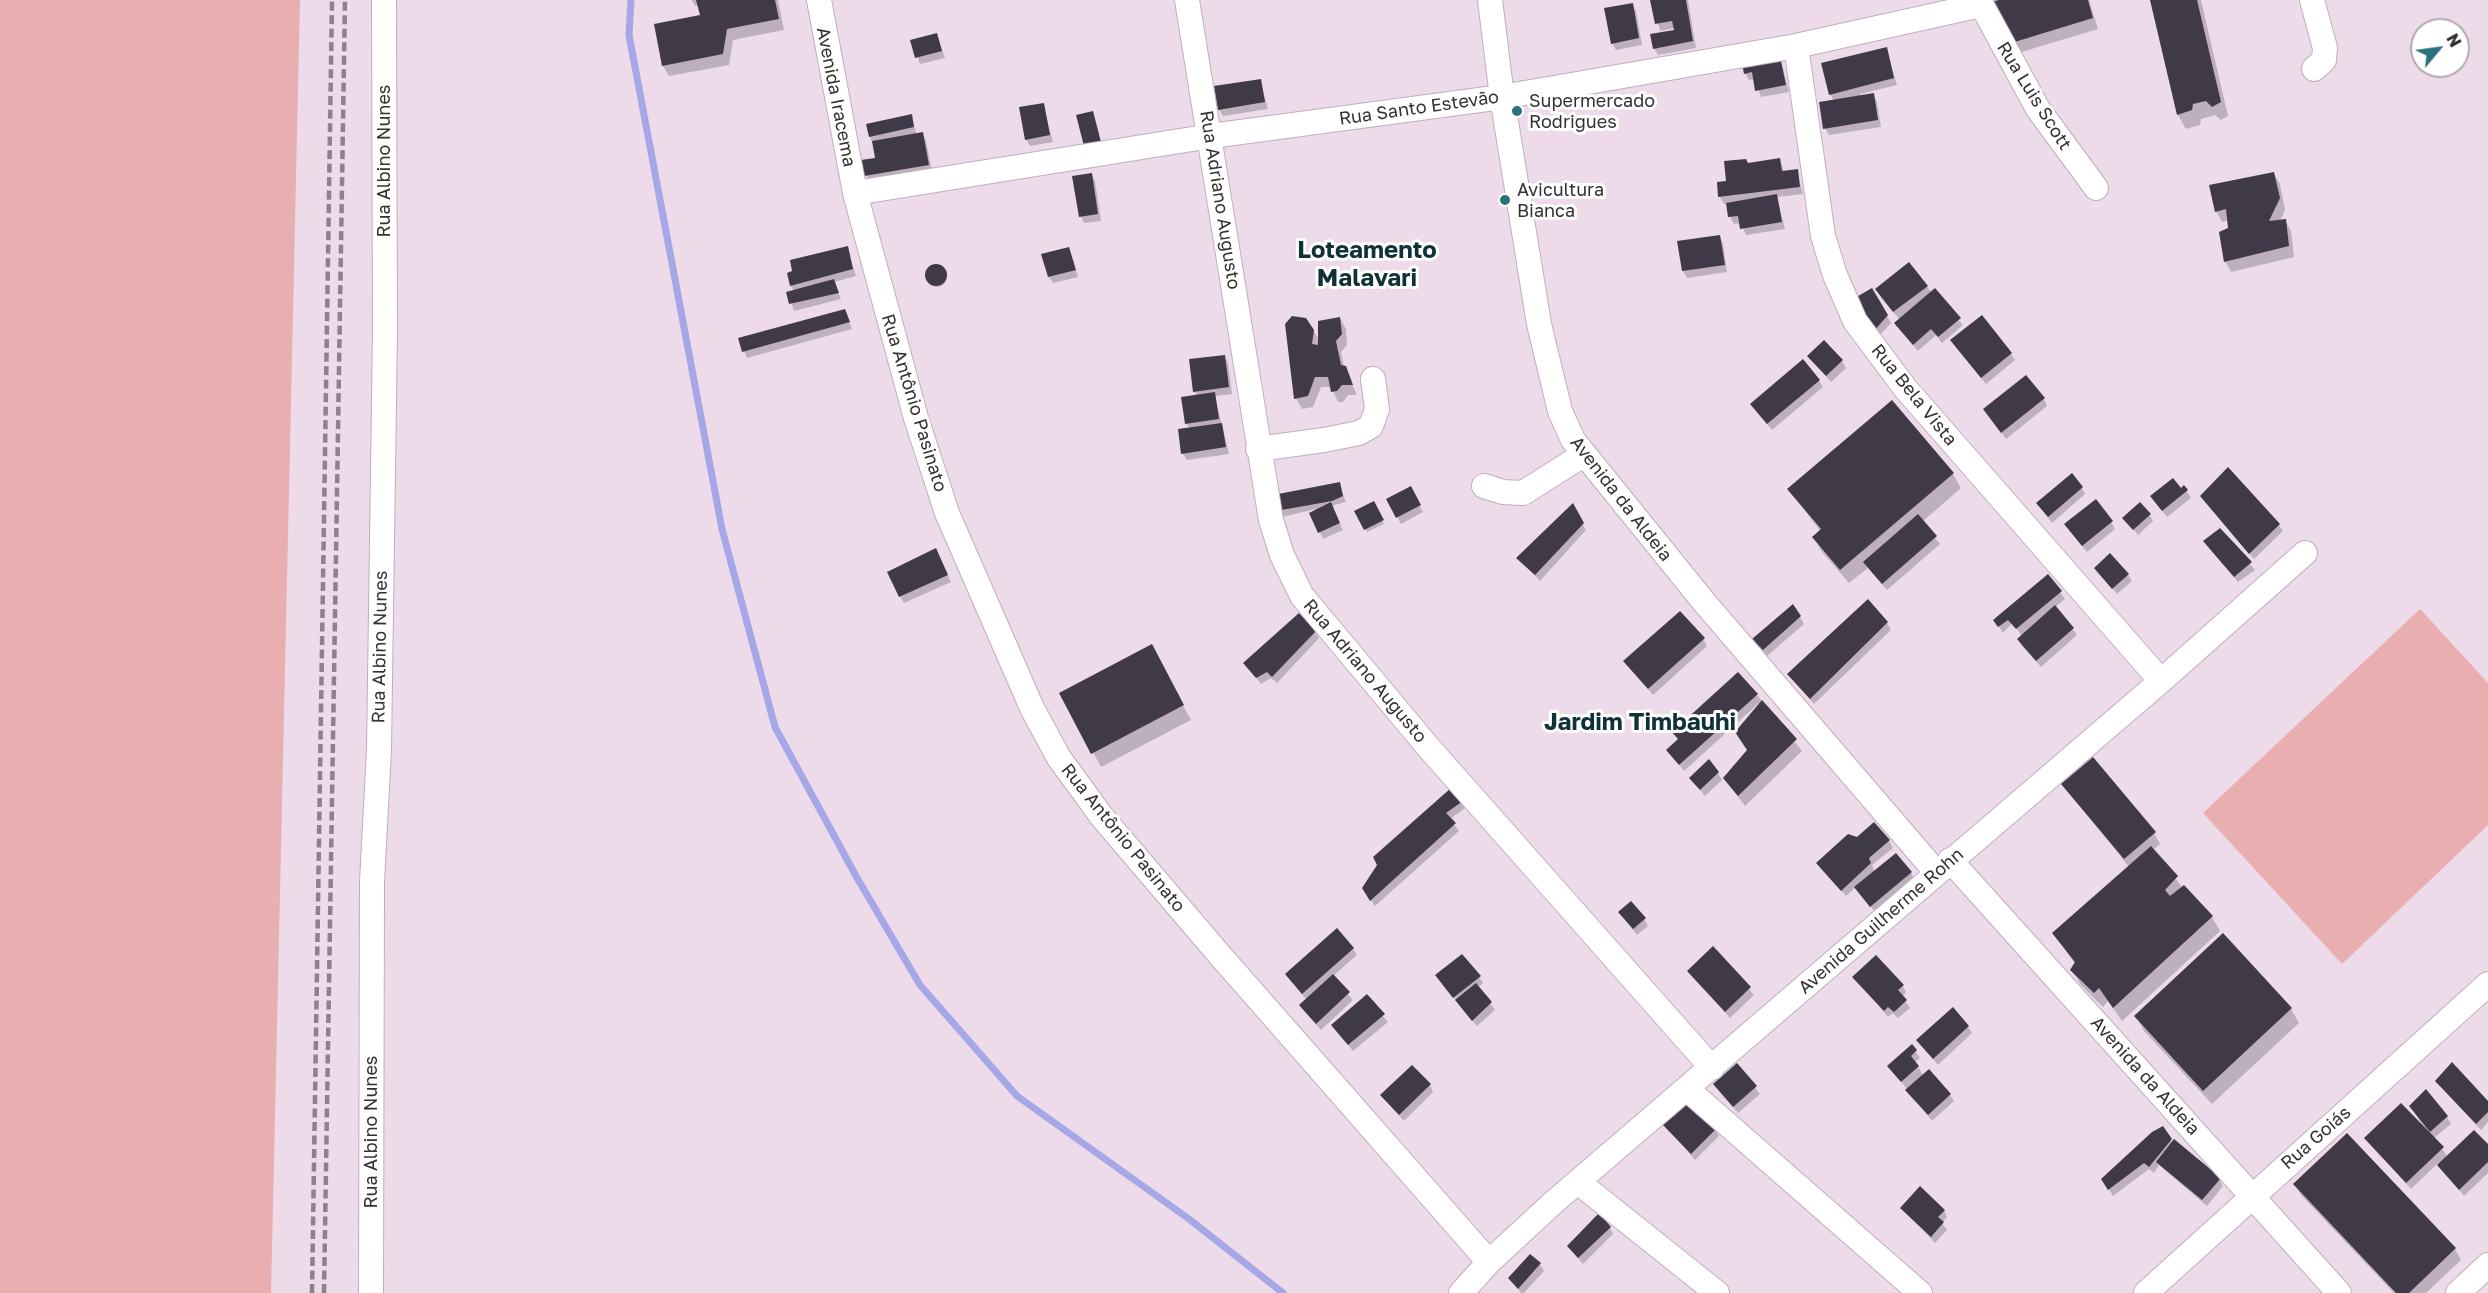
<!DOCTYPE html>
<meta charset="utf-8">
<style>
body{margin:0}
#map{position:relative;width:2488px;height:1293px;overflow:hidden;background:#eddbea;font-family:"Golos Text",sans-serif}
canvas{display:block}
.north{position:absolute;left:2410px;top:18px;width:60px;height:60px;box-sizing:border-box;background:#fff;border:2px solid #afacae;border-radius:50%;rotate:61deg;font-size:16px;font-weight:700;line-height:24px;text-align:center;color:#363035}
.north::after{content:'';display:block;margin:auto;width:21px;height:27px;background:#2a707e;clip-path:polygon(50% 0,100% 100%,50% 72%,0 100%)}
</style>
<div id="map">
<canvas width="2488" height="1293"></canvas>
<div class="north">N</div>
</div>
<script>
const context = document.querySelector('canvas').getContext('2d');
context.lineJoin = 'round';
function paint(path, color) {
  context.fillStyle = color;
  context.fill(path, 'evenodd');
}
function toPath(rows) {
  const path = new Path2D();
  for (const r of rows) {
    if (r.length === 3) {
      path.moveTo(r[0] + r[2], r[1]);
      path.arc(r[0], r[1], r[2], 0, 2 * Math.PI);
      continue;
    }
    path.moveTo(r[0], r[1]);
    for (let i = 2; i < r.length; i += 2) path.lineTo(r[i], r[i + 1]);
  }
  return path;
}
function stroke(path, color, width, dash) {
  context.strokeStyle = color;
  context.lineWidth = width;
  context.lineCap = dash ? 'butt' : 'round';
  context.setLineDash(dash || []);
  context.stroke(path);
}
function write(font, color, halo, rows, align = 'center') {
  context.font = font + ' "Golos Text",sans-serif';
  context.lineWidth = 6;
  context.setLineDash([]);
  context.textBaseline = 'middle';
  context.strokeStyle = halo;
  context.fillStyle = color;
  for (const [text, x, y, turn = 0] of rows) {
    context.save();
    context.translate(x, y);
    context.rotate((+turn || 0) * Math.PI / 180);
    context.textAlign = isNaN(turn) ? turn : align;
    if (halo) context.strokeText(text, 0, 0);
    context.fillText(text, 0, 0);
    context.restore();
  }
}
paint(toPath([
 [0,0,300,0,271,1293,0,1293],
 [2420,609,2488,683,2488,825,2342,964,2203,813]
]), '#e8aeb0');
paint(toPath([
 [692,0,778,0,784,30,733,40,729,65,669,76,663,66,701,17,699,5,695,6],
 [1652,0,1688,0,1696,48,1658,55,1654,48,1676,31,1675,28,1660,31],
 [2004,0,2089,0,2098,29,2015,54],
 [2151,0,2201,0,2228,116,2221,120,2215,115,2201,119,2200,125,2186,129,2178,115],
 [1632,5,1636,11,1642,45,1616,50,1612,43],
 [937,35,945,58,920,64,912,41],
 [1886,49,1897,85,1860,94,1861,97,1873,95,1877,102,1881,127,1829,135,1825,128,1834,101,1830,94],
 [1780,57,1789,92,1761,97,1755,79,1749,80,1745,73],
 [1260,80,1268,109,1223,116,1219,109],
 [1043,105,1053,142,1030,146,1026,139],
 [911,116,917,135,922,134,926,141,932,172,869,183,863,161,877,159,870,136],
 [1780,160,1784,172,1797,171,1803,194,1777,197,1785,229,1746,235,1741,223,1734,224,1730,217,1728,203,1724,204,1720,197,1718,184,1728,183,1748,164],
 [1091,174,1095,181,1101,221,1084,223,1081,216],
 [2274,174,2280,184,2285,210,2280,221,2285,220,2291,231,2294,257,2231,272,2225,261,2229,220,2222,222,2216,211],
 [1719,236,1723,243,1727,272,1687,278,1683,271,1679,242],
 [847,248,856,276,834,282,841,299,794,311,788,293,794,291,791,286],
 [1069,249,1078,277,1053,283,1049,277],
 [937,277,10],
 [1927,287,1963,325,1942,343,1936,335,1918,351,1900,330,1896,323,1900,320,1880,296],
 [1859,306,1887,316,1891,323,1878,337],
 [845,311,852,329,747,358,744,351],
 [1340,318,1346,329,1347,345,1341,352,1344,367,1357,395,1348,395,1343,402,1338,402,1331,387,1321,387,1313,407,1302,409,1296,398,1313,330,1320,342],
 [1952,341,2011,354,2015,360,1986,384],
 [1224,356,1228,363,1232,394,1215,396,1229,454,1187,460,1183,454,1190,429,1186,423,1198,397,1194,391],
 [1809,356,1842,361,1846,368,1831,382],
 [1819,381,1823,387,1772,430,1756,411],
 [2044,399,2047,406,2006,439,1985,410],
 [1892,402,1953,474,1961,488,1922,522,1940,544,1887,590,1868,568,1849,583,1822,552,1814,537,1821,532,1789,489],
 [1339,484,1346,502,1331,506,1343,530,1323,539,1311,513,1316,509,1282,517,1278,510],
 [2184,487,2191,498,2167,517,2152,496],
 [1410,488,1423,512,1401,524,1388,499],
 [2082,488,2085,494,2052,523,2042,510],
 [2202,496,2279,525,2283,531,2254,559],
 [1373,503,1384,524,1367,532,1356,511],
 [1572,505,1586,530,1540,581,1518,558],
 [2149,514,2153,521,2138,535,2124,518],
 [2111,522,2115,529,2087,552,2070,531],
 [2220,530,2255,570,2238,582,2209,548],
 [936,550,951,582,904,603,900,596],
 [2096,568,2128,575,2132,581,2117,594],
 [2048,576,2065,599,2055,607,2077,635,2041,667,2022,646,2018,639,2022,637,2013,622,2003,633,1995,620],
 [1800,617,1804,624,1767,656,1758,647,1754,640],
 [1887,623,1891,630,1814,704,1789,674],
 [1315,632,1319,638,1277,683,1271,678,1261,684,1245,663],
 [1703,639,1707,646,1653,695,1625,662],
 [1159,661,1191,720,1101,767,1061,694],
 [1757,695,1802,751,1745,806,1724,778,1748,751,1759,703,1684,771,1668,750,1679,741,1674,732],
 [1718,773,1722,780,1705,796,1691,778],
 [2063,784,2154,833,2160,844,2153,850,2183,888,2212,917,2220,931,2122,1021,2108,1001,2103,1007,2081,985,2072,970,2075,964,2054,933,2129,867],
 [1461,802,1465,808,1450,819,1459,831,1375,906,1363,888,1379,865,1375,858],
 [1857,839,1889,841,1893,848,1872,865,1875,873,1911,873,1915,880,1875,912,1856,887,1846,896,1818,863],
 [1620,913,1644,919,1648,926,1637,935],
 [2223,935,2291,1009,2299,1023,2212,1104,2144,1031,2136,1016],
 [1713,948,1754,995,1730,1018,1689,971],
 [1353,949,1357,955,1333,976,1353,1000,1321,1030,1305,1012,1301,1006,1307,1000,1286,975],
 [1479,977,1483,983,1478,987,1495,1010,1477,1026,1441,982],
 [1854,977,1902,985,1906,992,1902,997,1910,1008,1898,1018,1893,1013,1888,1017],
 [1367,997,1388,1022,1353,1051,1337,1032],
 [1968,1027,1972,1033,1938,1065,1918,1041],
 [1912,1046,1920,1058,1915,1062,1923,1075,1950,1095,1954,1101,1932,1121,1889,1066],
 [1737,1065,1760,1094,1738,1113,1715,1085],
 [2437,1082,2488,1103,2488,1122,2481,1130],
 [1430,1085,1433,1092,1404,1121,1382,1096],
 [2415,1113,2447,1117,2451,1124,2434,1138,2448,1157,2488,1146,2488,1173,2464,1196,2438,1163,2411,1189,2366,1138,2424,1128],
 [1664,1124,1715,1130,1719,1136,1695,1160],
 [2163,1128,2173,1143,2219,1179,2223,1186,2207,1206,2159,1165,2154,1173,2149,1169,2113,1196,2103,1179],
 [2347,1135,2455,1249,2461,1260,2426,1293,2394,1293,2301,1195,2295,1185],
 [1902,1208,1944,1210,1947,1217,1942,1223,1947,1230,1935,1243],
 [1610,1228,1613,1234,1583,1264,1568,1246],
 [1540,1264,1544,1271,1524,1293,1521,1293,1510,1278]
]), '#0003');
stroke(toPath([
 [631,0,629,35,722,529,775,727,856,876,920,985,1017,1096,1189,1219,1283,1293]
]), '#a6a7e6', 7);
paint(toPath([
 [696,0,775,0,779,19,727,29,723,54,662,66,654,24,700,15],
 [1650,0,1686,0,1693,41,1653,49,1650,34,1674,30,1672,21,1655,24],
 [1999,0,2088,0,2093,18,2008,44,1994,1],
 [2150,0,2197,0,2221,102,2212,107,2206,101,2193,104,2192,110,2177,115],
 [1633,3,1639,38,1611,44,1604,8],
 [937,33,942,51,915,58,910,40],
 [1887,47,1894,78,1829,95,1821,63],
 [1780,56,1786,85,1755,91,1752,72,1744,74,1742,63],
 [1261,79,1265,102,1218,110,1214,86],
 [1874,93,1878,120,1823,129,1819,102],
 [1044,103,1050,135,1025,140,1019,107],
 [1093,111,1101,142,1084,146,1076,115],
 [912,114,914,127,869,137,866,124],
 [923,132,929,165,864,176,861,160,875,158,872,141],
 [1780,158,1782,171,1798,169,1800,187,1718,197,1717,182,1726,181,1724,161,1746,159,1748,163],
 [2274,172,2280,198,2269,221,2286,219,2289,246,2224,262,2219,232,2228,228,2226,209,2215,212,2209,185],
 [1092,173,1098,214,1079,217,1072,176],
 [1777,194,1782,222,1740,229,1738,216,1728,217,1726,203],
 [1720,235,1725,265,1682,271,1677,241],
 [848,246,853,269,790,286,787,273,792,271,790,260],
 [1069,247,1076,270,1048,277,1041,254],
 [1909,262,1928,286,1893,312,1875,289],
 [936,275,11],
 [834,279,839,293,789,304,786,292],
 [1872,288,1888,315,1873,332,1853,299],
 [1935,288,1961,318,1938,337,1931,329,1913,345,1894,323],
 [845,309,850,322,742,352,738,338],
 [1982,315,2012,353,1981,378,1950,340],
 [1292,316,1306,318,1314,330,1312,344,1318,345,1318,321,1340,317,1342,334,1336,341,1341,365,1346,366,1353,385,1342,385,1337,391,1331,392,1328,377,1315,377,1308,396,1294,399,1285,324],
 [1824,340,1843,360,1826,376,1807,356],
 [1225,355,1229,387,1193,392,1189,359],
 [1803,359,1820,380,1767,424,1750,404],
 [2026,375,2045,398,2001,433,1983,409],
 [1215,392,1219,419,1185,424,1181,397],
 [1892,400,1954,473,1840,570,1812,537,1821,529,1787,489],
 [1222,423,1226,447,1181,454,1178,429],
 [2228,467,2280,524,2249,554,2200,496],
 [2072,473,2083,487,2048,517,2036,503],
 [2173,478,2181,488,2184,485,2188,490,2162,511,2150,496],
 [1340,482,1343,496,1332,501,1276,511,1273,495],
 [1411,486,1421,505,1396,518,1386,499],
 [2096,499,2113,521,2082,546,2064,524],
 [1374,501,1384,520,1364,530,1354,511],
 [1331,502,1340,523,1318,533,1309,513],
 [2140,502,2151,514,2133,530,2122,518],
 [1573,503,1584,523,1535,575,1516,558],
 [1918,514,1937,536,1882,584,1863,562],
 [2220,528,2252,562,2234,577,2203,541],
 [936,548,948,575,899,597,887,572],
 [2110,553,2129,574,2112,589,2094,568],
 [2048,574,2062,591,2016,629,2008,620,1998,627,1993,620],
 [1868,599,1888,622,1810,699,1787,674],
 [1793,604,1801,616,1763,650,1752,639],
 [2055,605,2074,628,2036,661,2017,639],
 [1680,611,1705,638,1648,689,1623,661],
 [1299,613,1316,631,1272,677,1267,672,1256,678,1243,663],
 [1152,644,1184,705,1091,754,1059,693],
 [1738,672,1758,694,1679,765,1666,750,1678,739,1672,732],
 [1762,700,1797,739,1738,796,1723,778,1747,750,1735,732],
 [2093,757,2156,832,2124,859,2061,784],
 [1709,759,1719,772,1700,790,1689,778],
 [1451,788,1463,801,1446,813,1456,823,1370,901,1362,888,1377,865,1373,857],
 [1874,822,1890,840,1869,858,1871,863,1841,891,1816,863,1848,834,1857,837],
 [2151,846,2178,876,2165,890,2170,896,2184,885,2213,916,2113,1008,2099,988,2094,993,2070,970,2075,962,2052,933],
 [1896,853,1912,872,1870,907,1854,887],
 [1631,901,1646,918,1633,929,1618,912],
 [1337,928,1354,948,1302,994,1285,974],
 [2223,933,2292,1008,2203,1091,2134,1016],
 [1713,946,1751,987,1725,1012,1687,971],
 [1462,954,1481,976,1453,998,1435,975],
 [1876,955,1904,985,1898,990,1907,1000,1894,1012,1888,1007,1884,1011,1852,977],
 [1333,974,1350,992,1316,1024,1299,1005],
 [1476,983,1492,1002,1472,1021,1455,1000],
 [1367,994,1385,1014,1348,1045,1331,1025],
 [1953,1007,1969,1026,1933,1059,1916,1040],
 [1912,1044,1917,1050,1911,1056,1919,1066,1901,1082,1887,1066],
 [2452,1062,2488,1101,2488,1112,2476,1124,2435,1081],
 [1737,1063,1757,1086,1733,1107,1713,1084],
 [1412,1065,1431,1084,1399,1115,1380,1095],
 [1929,1069,1951,1094,1928,1115,1905,1090],
 [2426,1089,2448,1116,2430,1132,2409,1106],
 [1687,1099,1716,1129,1691,1154,1662,1124],
 [2401,1103,2444,1147,2406,1183,2364,1138],
 [2163,1126,2172,1139,2149,1167,2144,1163,2108,1190,2101,1179,2152,1132],
 [2474,1130,2488,1144,2488,1162,2459,1190,2437,1165],
 [2347,1133,2456,1248,2409,1293,2396,1293,2293,1184],
 [2174,1139,2221,1178,2202,1200,2156,1162],
 [1920,1186,1945,1210,1938,1217,1944,1222,1931,1237,1900,1208],
 [1599,1213,1611,1227,1578,1258,1567,1246],
 [1530,1254,1541,1263,1518,1289,1508,1278]
]), '#403948');
const minor = toPath([
 [819,0,855,193,916,418,947,513,1032,708,1059,758,1102,817,1218,953,1489,1262],
 [1187,0,1271,520,1282,555,1302,596,1429,748,1712,1068],
 [1490,0,1502,97,1539,324,1560,411,1573,440,1704,602,1936,872],
 [1979,0,2038,109,2096,188],
 [2312,0,2325,48,2324,60,2314,69],
 [1796,46,1823,236,1835,275,1855,321,1905,388,2161,681],
 [855,193,1211,136,1502,97,1796,46,1981,5],
 [1258,449,1324,440,1359,433,1371,426,1377,409,1373,379],
 [1484,486,1503,492,1523,493,1583,455],
 [1950,860,2339,1293],
 [1687,1089,1920,1293],
 [1578,1182,1717,1293],
 [371,1293,372,882,379,750,385,331,384,0],
 [1461,1293,1489,1262,1554,1202,2161,681,2305,553],
 [2146,1293,2488,984],
 [2458,1293,2488,1265]
]);
stroke(minor, '#bfaebd', 26);
stroke(minor, '#fff', 24);
stroke(toPath([
 [312,1293,332,0],
 [324,1293,345,0]
]), '#8d818b', 4.5, [9, 4.5]);
for (const [x, y, r, color] of [
 [1517,111,6,"#2a707e"],
 [1505,200,6,"#2a707e"]
]) {
  const dot = new Path2D();
  dot.arc(x, y, r, 0, 2 * Math.PI);
  context.fillStyle = color;
  context.fill(dot);
  stroke(dot, '#fff', 2);
}
write('18px', '#363035', '#fff', [
 ["Rua Luis Scott",2034,96,58],
 ["Avenida Iracema",836,97,79],
 ["Rua Santo Estevão",1419,108,-8],
 ["Rua Albino Nunes",384,161,-90],
 ["Rua Adriano Augusto",1220,200,81],
 ["Rua Bela Vista",1914,395,51],
 ["Rua Antônio Pasinato",914,403,73],
 ["Avenida da Aldeia",1621,499,52],
 ["Rua Albino Nunes",380,647,-89],
 ["Rua Adriano Augusto",1365,671,50],
 ["Rua Antônio Pasinato",1123,838,51],
 ["Avenida Guilherme Rohn",1881,921,-41],
 ["Avenida da Aldeia",2145,1076,48],
 ["Rua Albino Nunes",371,1132,-90],
 ["Rua Goiás",2316,1138,-41]
]);
write('18px', '#363035', '#fff', [
 ["Supermercado",1529,101],
 ["Rodrigues",1529,122],
 ["Avicultura",1517,190],
 ["Bianca",1517,211]
], 'left');
write('bold 24px', '#103138', '#fff', [
 ["Loteamento",1367,250],
 ["Malavari",1367,278],
 ["Jardim Timbauhi",1640,722]
]);
</script>
